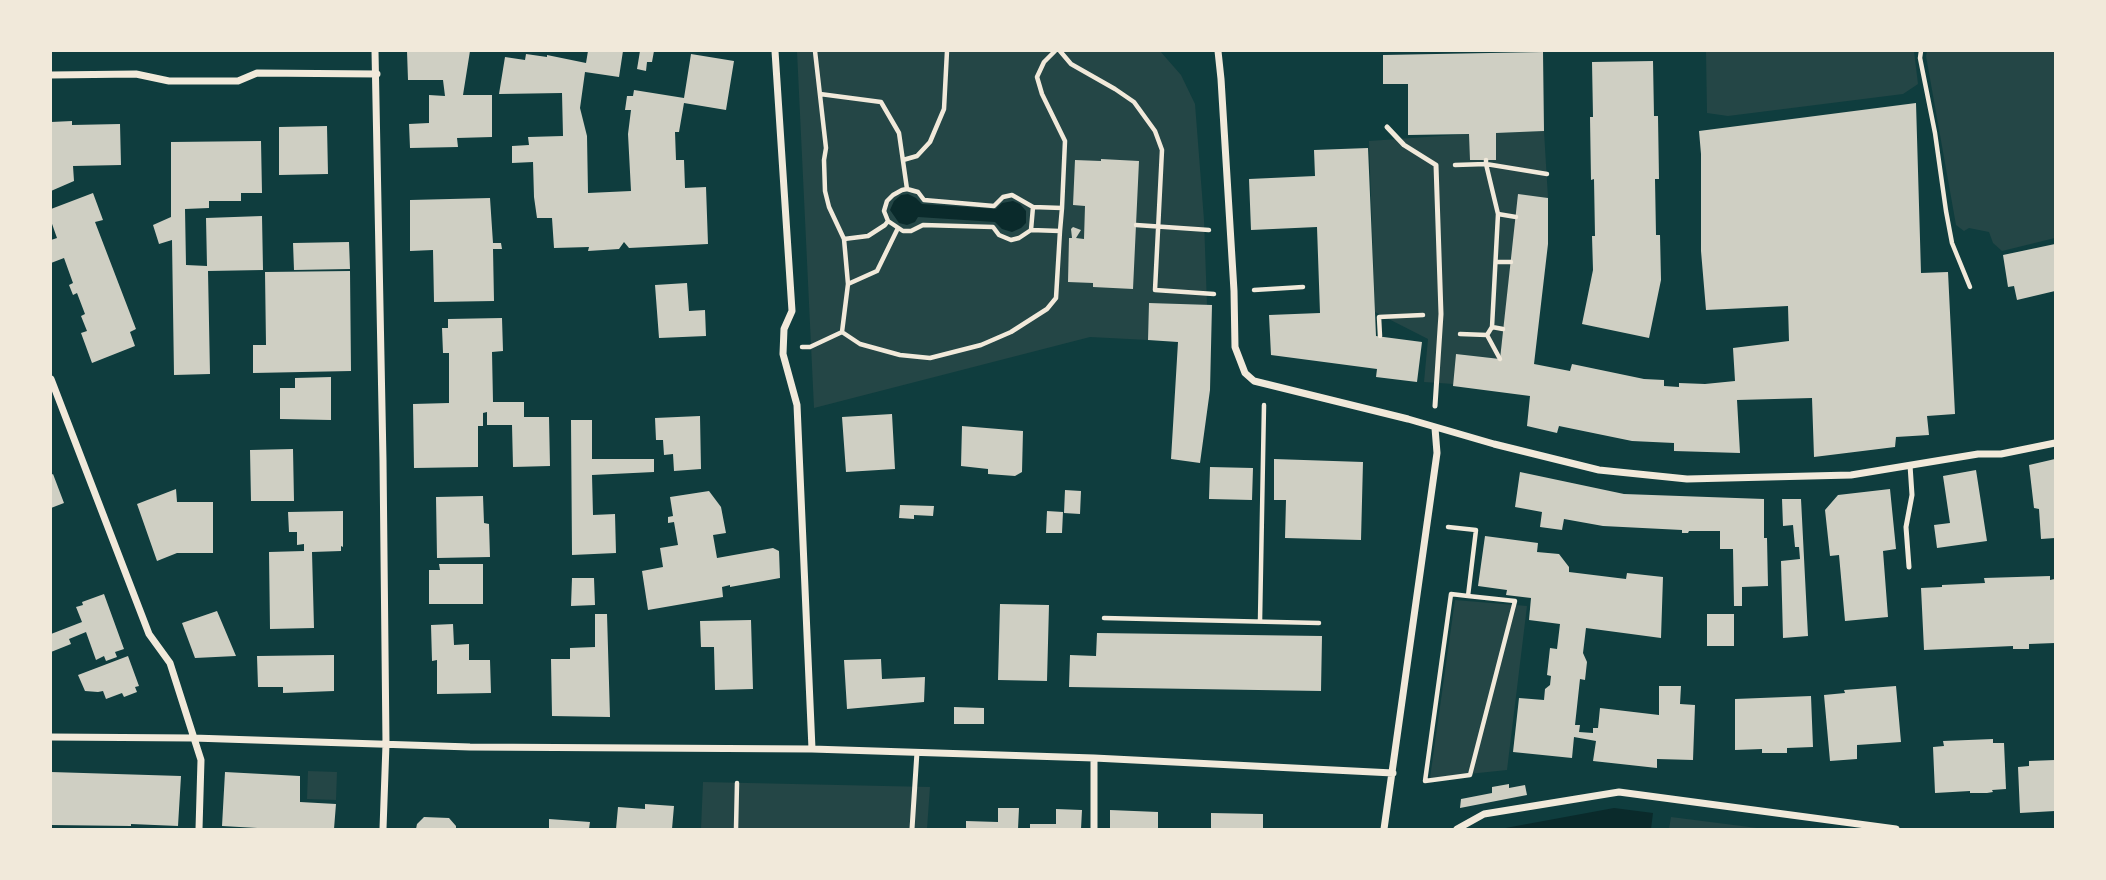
<!DOCTYPE html>
<style>
body{margin:0}
#map{position:relative;width:2106px;height:880px;overflow:hidden;background:#0f3d3e;font-family:Quicksand,sans-serif}
canvas{display:block}
.frame{position:absolute;inset:0;border:52px solid #f1e9da;pointer-events:none}
</style>
<div id="map">
<canvas width="2106" height="880"></canvas>
<div class="frame"></div>
</div>
<script>
const context = document.querySelector('canvas').getContext('2d');
context.lineJoin = 'round';
function paint(path, color) {
  context.fillStyle = color;
  context.fill(path, 'evenodd');
}
function toPath(rows) {
  const path = new Path2D();
  for (const r of rows) {
    path.moveTo(r[0], r[1]);
    for (let i = 2; i < r.length; i += 2) path.lineTo(r[i], r[i + 1]);
  }
  return path;
}
function stroke(path, color, width, dash) {
  context.strokeStyle = color;
  context.lineWidth = width;
  context.lineCap = dash ? 'butt' : 'round';
  context.setLineDash(dash || []);
  context.stroke(path);
}
paint(toPath([
 [797,51,1160,51,1181,75,1195,104,1204,220,1207,305,1150,303,1148,340,1090,337,814,408],
 [1706,51,1914,51,1918,84,1903,94,1728,116,1707,113],
 [1927,51,2055,51,2055,238,2002,251,1993,243,1989,232,1969,228,1964,231,1956,225,1926,56],
 [1544,131,1548,198,1519,195,1500,359,1456,354,1453,384,1424,382,1428,339,1375,312,1369,141,1469,134,1496,160,1496,133],
 [1455,600,1527,606,1507,770,1430,778],
 [308,771,337,772,336,800,307,799],
 [703,782,930,787,927,829,701,829],
 [1671,817,1765,829,1669,829]
]), '#244646');
paint(toPath([
 [908,194,916,198,922,204,996,209,1002,203,1013,201,1020,204,1026,211,1026,223,1021,228,1012,232,1002,229,995,222,918,217,915,222,907,225,899,223,890,210,894,201,901,195],
 [1614,808,1653,813,1651,829,1500,829]
]), '#0a2a2b');
paint(toPath([
 [407,51,470,51,463,95,492,95,492,137,457,138,458,147,410,148,409,124,429,123,429,95,445,96,443,80,408,80],
 [588,51,623,51,619,77,585,72,580,108,587,136,588,193,631,191,628,134,631,110,625,110,627,96,633,96,634,90,684,98,691,54,734,61,726,110,684,103,679,132,675,132,676,160,684,160,685,188,706,187,708,244,629,248,624,242,619,249,588,251,589,247,554,248,552,218,537,218,534,197,533,162,512,163,512,146,529,145,528,137,563,136,562,93,499,94,505,57,525,60,526,54,547,57,547,55,586,63],
 [640,51,654,51,652,62,647,62,646,71,637,69],
 [1543,52,1544,131,1496,133,1496,160,1470,160,1469,134,1408,135,1408,84,1383,84,1383,55],
 [1653,61,1654,116,1658,116,1659,179,1655,179,1656,235,1660,235,1661,280,1649,338,1582,324,1593,270,1592,236,1595,236,1594,179,1591,180,1590,117,1593,117,1592,62],
 [1916,103,1921,273,1948,272,1955,414,1927,416,1929,435,1896,437,1895,447,1814,457,1812,398,1737,400,1740,453,1674,451,1674,443,1632,441,1559,426,1557,433,1527,426,1530,396,1453,386,1456,354,1500,359,1518,194,1548,198,1548,244,1534,364,1570,371,1572,364,1644,379,1664,380,1664,386,1679,387,1679,383,1705,384,1735,381,1733,348,1789,341,1788,306,1706,310,1701,251,1701,154,1699,131],
 [72,121,72,125,120,124,121,165,73,166,74,181,51,191,51,122],
 [327,126,328,174,279,175,279,127],
 [261,141,262,193,241,193,241,201,209,201,209,208,185,209,186,265,207,266,206,218,262,216,263,270,208,271,210,374,174,375,172,240,159,244,153,225,171,217,171,142],
 [1368,148,1376,336,1422,342,1417,382,1376,377,1377,369,1271,355,1269,315,1320,313,1317,227,1251,230,1249,179,1315,176,1314,150],
 [1101,159,1139,161,1133,289,1093,287,1093,283,1068,282,1069,238,1072,238,1071,229,1073,227,1081,230,1076,238,1084,239,1085,206,1073,205,1075,160,1101,161],
 [93,193,103,220,95,222,136,329,130,332,135,346,92,363,81,333,87,331,81,316,85,314,77,293,73,295,69,285,73,283,64,258,51,263,51,240,57,238,51,221,51,209],
 [490,198,493,243,501,243,502,249,493,249,494,301,434,302,433,250,410,251,410,200],
 [349,242,350,269,294,270,293,243],
 [2055,244,2055,291,2017,300,2014,286,2008,287,2003,255],
 [350,271,351,371,253,373,253,345,266,345,265,272],
 [687,283,689,311,705,310,706,336,659,338,655,285],
 [1149,303,1212,305,1210,390,1200,463,1171,459,1178,342,1148,340],
 [502,318,503,351,492,352,493,402,524,402,524,417,549,417,550,466,513,467,512,425,487,425,487,412,483,413,483,426,478,426,478,467,414,468,413,404,449,403,449,353,443,353,442,328,448,328,448,319],
 [331,377,331,420,280,419,280,388,295,388,295,378],
 [892,414,895,469,846,472,842,417],
 [700,416,701,469,674,471,673,454,664,455,663,440,656,440,655,418],
 [571,420,592,420,592,459,654,459,654,472,592,475,593,515,615,514,616,553,572,555],
 [962,426,1023,431,1022,472,1015,476,988,474,988,469,961,466],
 [293,449,294,501,251,501,250,450],
 [1274,459,1363,462,1361,540,1285,538,1286,500,1274,500],
 [2055,459,2055,538,2041,539,2039,509,2034,508,2029,465],
 [1210,467,1253,468,1252,500,1209,499],
 [1976,470,1987,541,1937,548,1934,525,1950,523,1943,476],
 [1520,472,1624,494,1764,499,1764,538,1767,538,1768,586,1742,587,1742,606,1734,606,1733,549,1720,549,1720,531,1689,531,1688,533,1682,533,1682,530,1603,526,1564,519,1562,530,1540,527,1542,512,1515,507],
 [53,474,64,503,51,508,51,475],
 [176,489,177,502,213,502,213,553,177,553,157,561,137,504],
 [1890,489,1896,549,1883,551,1888,617,1845,621,1839,555,1830,556,1825,510,1838,495],
 [1065,490,1081,491,1080,514,1064,513],
 [709,491,721,507,726,533,713,535,717,558,773,548,779,551,780,578,730,587,730,585,722,587,723,597,648,610,642,571,663,567,660,548,678,545,674,522,668,523,668,517,673,516,670,497],
 [483,496,484,523,489,524,490,557,437,558,436,497],
 [1782,499,1801,499,1808,636,1783,638,1781,561,1800,559,1799,547,1795,547,1793,525,1783,526],
 [900,505,934,506,933,516,914,515,914,519,899,518],
 [343,511,343,547,341,546,341,551,312,552,314,628,270,629,269,552,304,551,304,544,297,545,297,532,289,532,288,512],
 [1047,511,1063,512,1062,533,1046,533],
 [1485,536,1538,543,1537,552,1559,554,1569,567,1569,572,1626,579,1627,573,1663,577,1661,638,1586,628,1583,653,1587,662,1585,680,1580,679,1575,725,1580,725,1579,732,1593,733,1593,728,1598,728,1600,708,1659,715,1659,686,1681,686,1680,704,1695,705,1693,760,1657,759,1657,768,1593,761,1596,741,1574,737,1572,758,1513,752,1519,698,1544,700,1545,689,1550,685,1551,676,1547,675,1550,648,1557,649,1560,624,1529,620,1531,598,1506,595,1507,590,1478,586],
 [439,564,483,564,483,604,429,604,429,570,440,570],
 [2050,576,2050,580,2055,579,2055,643,2029,644,2029,649,2013,649,2013,646,1924,650,1921,588,1942,587,1942,585,1985,583,1984,578],
 [572,578,594,578,595,605,571,606],
 [104,594,124,649,115,652,117,657,106,661,104,656,96,660,86,632,69,639,71,644,51,652,51,634,82,622,76,607,83,605,82,602],
 [1000,604,1049,605,1047,681,998,680],
 [217,611,236,656,195,658,182,623],
 [595,614,607,614,610,717,552,716,551,659,570,659,570,648,595,647],
 [1707,614,1734,614,1734,646,1707,646],
 [751,620,753,689,715,690,714,647,701,647,700,621],
 [453,624,454,645,469,644,469,660,490,660,491,693,437,694,437,660,432,661,431,625],
 [1097,633,1322,636,1321,691,1069,687,1070,655,1096,656],
 [334,655,334,691,283,693,283,687,258,687,257,656],
 [128,656,139,686,135,687,137,692,124,697,122,693,106,699,103,691,98,692,85,691,78,675],
 [881,659,882,679,925,677,924,702,847,709,844,660],
 [1896,686,1901,742,1857,745,1857,759,1830,761,1824,695,1845,693,1844,690],
 [1811,696,1813,747,1787,748,1787,753,1762,753,1762,749,1735,750,1735,699],
 [954,707,984,708,984,724,954,724],
 [1993,739,1993,743,2004,743,2006,789,1992,790,1993,792,1987,793,1970,793,1970,791,1935,793,1933,747,1944,746,1943,741],
 [2055,760,2055,811,2020,813,2018,767,2029,766,2029,761],
 [51,772,181,776,178,826,131,824,131,826,51,825],
 [225,772,300,776,300,802,336,804,334,829,275,829,222,826],
 [1509,784,1509,788,1525,785,1527,795,1460,808,1461,799,1492,793,1492,787],
 [645,804,674,806,672,829,616,829,618,807,645,809],
 [998,808,1019,808,1018,829,966,829,966,821,998,822],
 [1056,809,1082,810,1081,829,1030,829,1030,824,1056,824],
 [1110,810,1158,812,1158,829,1110,829],
 [1211,813,1263,814,1263,829,1211,829],
 [424,817,449,818,456,826,456,829,416,829,417,824],
 [549,819,590,822,589,829,549,829]
]), '#cfcfc3');
stroke(toPath([
 [815,51,826,148,824,160,825,191,829,207,844,239,848,284,842,332],
 [1055,51,1044,62,1037,77,1042,94,1065,141,1062,208,1060,231,1031,230,1019,238,1011,240,999,235,993,227,923,225,911,231,903,231,888,221,884,211,887,201,893,195,902,190,907,189,918,192,924,200,994,206,1003,197,1012,195,1033,207,1062,208],
 [1060,51,1071,64,1115,89,1134,102,1155,131,1162,150,1155,290,1214,294],
 [1921,51,1920,58,1935,133,1946,211,1952,243,1970,287],
 [820,94,881,102,899,133,907,189],
 [903,160,917,156,930,142,944,109,947,51],
 [1486,160,1486,164,1547,174],
 [1455,165,1486,164,1498,214,1492,327,1487,335,1460,334],
 [1498,214,1516,217],
 [1136,225,1209,230],
 [1031,230,1033,207],
 [844,239,868,236,885,225,888,221],
 [1496,262,1511,262],
 [848,284,877,271,898,228],
 [1254,290,1303,287],
 [1492,327,1503,329],
 [1487,335,1500,359],
 [1380,336,1379,317,1423,315],
 [802,347,810,347,842,332,860,344,900,355,930,358,981,345,1011,332,1047,309,1056,298,1060,231],
 [1448,527,1476,530,1468,596,1451,594,1425,781,1470,775,1515,601,1468,596],
 [1104,618,1319,623],
 [1260,621,1264,405],
 [736,829,737,783]
]), '#f1e9da', 4.5);
stroke(toPath([
 [1387,127,1404,145,1436,165,1441,314,1435,406],
 [1909,567,1906,527,1912,495,1910,465],
 [912,829,917,752]
]), '#f1e9da', 5);
stroke(toPath([
 [375,51,383,460,386,744,383,829],
 [775,51,792,311,784,329,783,354,797,405,812,749],
 [1218,51,1221,79,1234,291,1235,347,1245,373,1254,381,1408,419,1494,444,1599,470,1687,479,1851,475,1978,454,2001,454,2055,443],
 [51,75,136,74,169,81,238,81,257,73,377,74],
 [51,379,149,634,170,663,201,760,199,829],
 [51,737,193,738,470,747,812,749,1094,758,1393,773],
 [1094,829,1094,758],
 [1384,829,1437,453,1435,428],
 [1457,829,1484,814,1619,792,1896,829]
]), '#f1e9da', 7);
</script>
